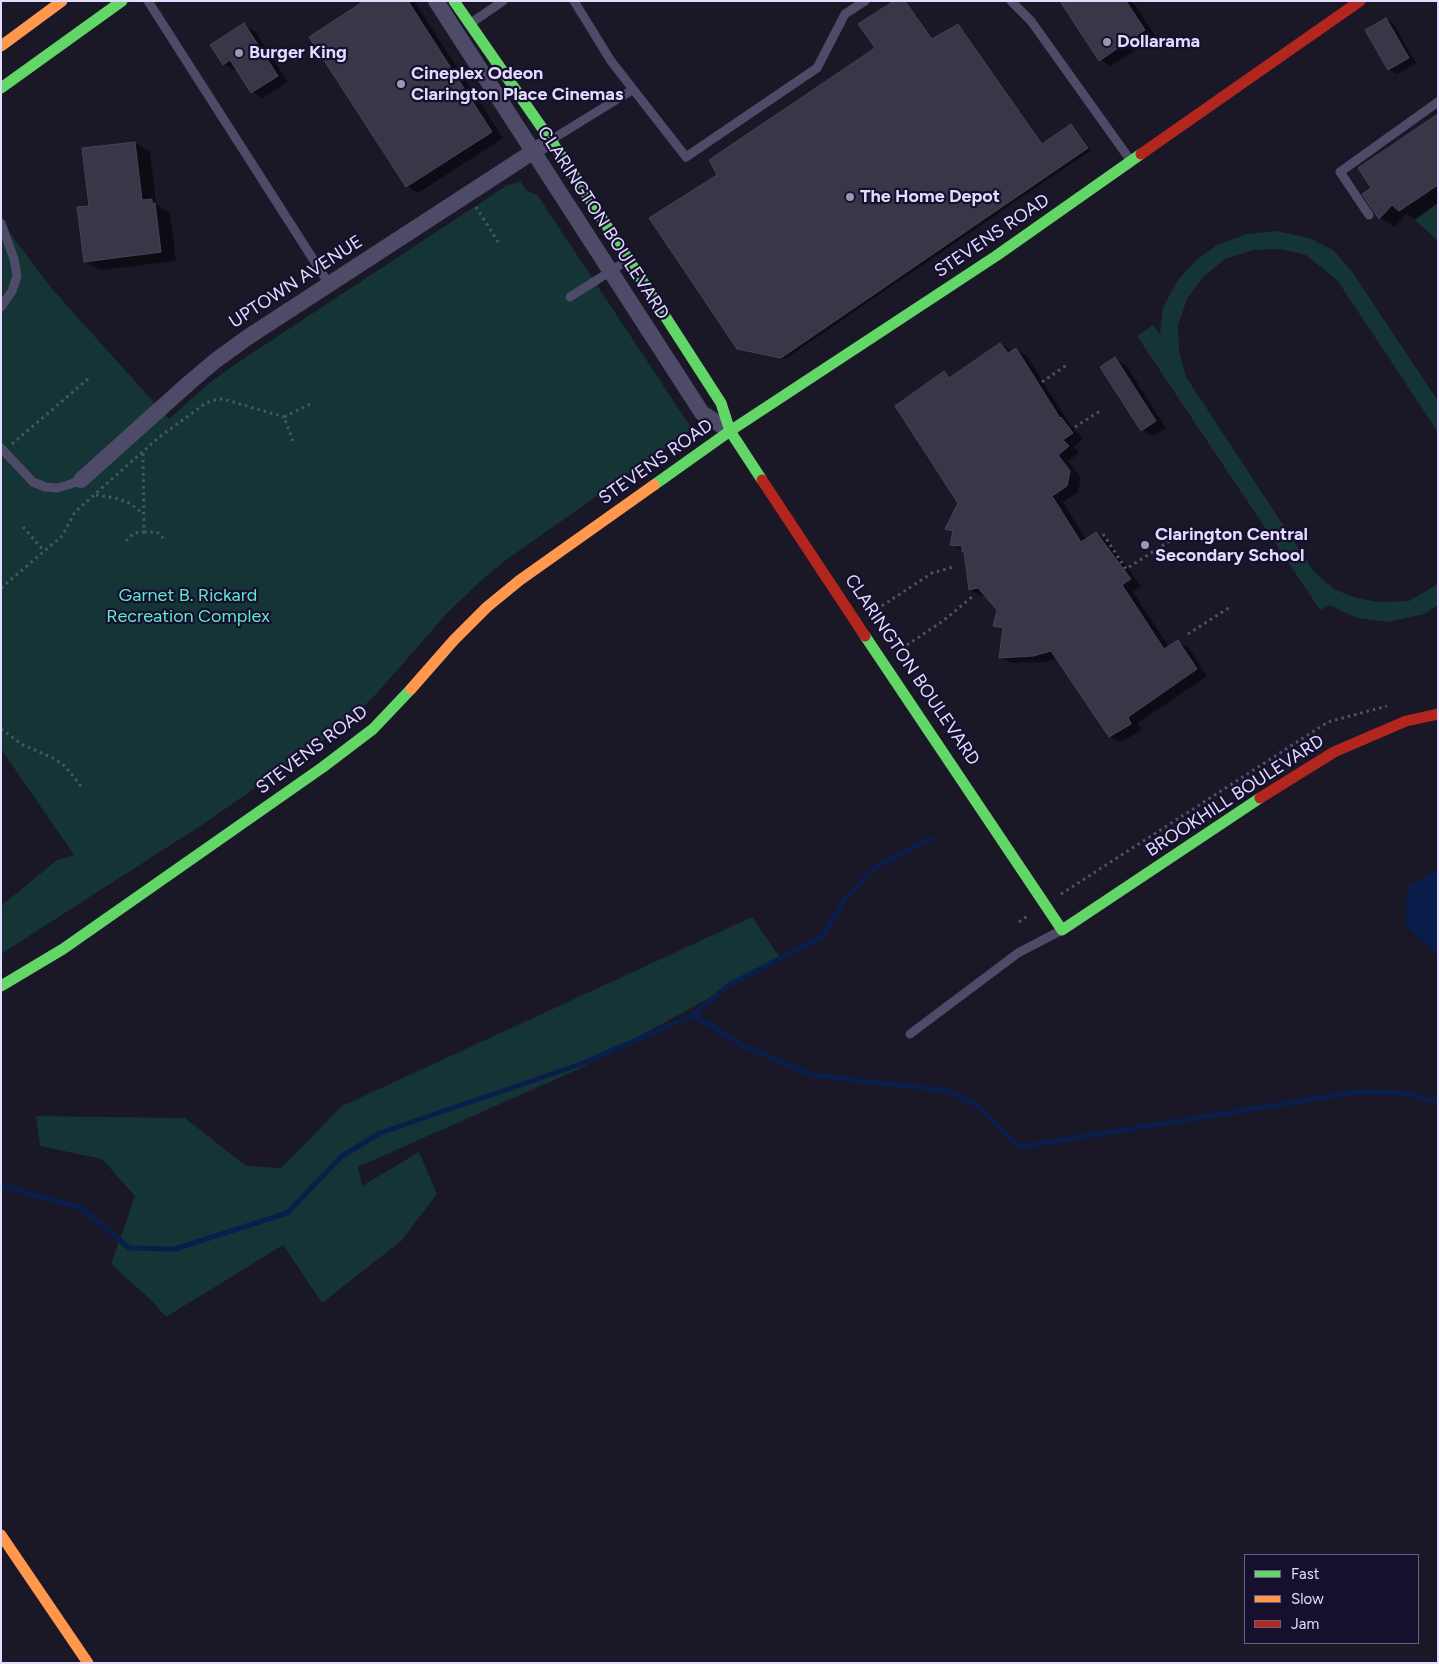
<!DOCTYPE html>
<style>
body{margin:0}
#map{position:relative;width:1439px;height:1664px;overflow:hidden;background:#1a1727;font-family:Figtree,sans-serif}
canvas{display:block}
.frame{position:absolute;inset:0;border:2px solid #e2ddff;pointer-events:none}
.legend{position:absolute;left:1244px;top:1554px;width:175px;height:90px;box-sizing:border-box;background:#16102e;border:1px solid #686282;margin:0;padding:6px 9px;list-style:none;font-size:15px;color:#e2ddff}
.legend li{display:flex;align-items:center;gap:10px;height:25px}
.legend b{width:25px;border:1px solid #686282}
</style>
<div id="map">
<canvas width="1439" height="1664"></canvas>
<div class="frame"></div>
<ul class="legend">
<li><b style="height:6px;background:#63d668"></b>Fast</li>
<li><b style="height:6px;background:#ff974d"></b>Slow</li>
<li><b style="height:6px;background:#b3261e"></b>Jam</li>
</ul>
</div>
<script>
const context = document.querySelector('canvas').getContext('2d');
context.lineJoin = 'round';
function paint(path, color) {
  context.fillStyle = color;
  context.fill(path, 'evenodd');
}
function toPath(rows) {
  const path = new Path2D();
  for (const r of rows) {
    path.moveTo(r[0], r[1]);
    for (let i = 2; i < r.length; i += 2) path.lineTo(r[i], r[i + 1]);
  }
  return path;
}
function stroke(path, color, width, dash) {
  context.strokeStyle = color;
  context.lineWidth = width;
  context.lineCap = dash ? 'butt' : 'round';
  context.setLineDash(dash || []);
  context.stroke(path);
}
function write(font, color, halo, rows, align = 'center') {
  context.font = font + ' Figtree,sans-serif';
  context.lineWidth = 4.5;
  context.setLineDash([]);
  context.textBaseline = 'middle';
  context.strokeStyle = halo;
  context.fillStyle = color;
  for (const [text, x, y, turn = 0] of rows) {
    context.save();
    context.translate(x, y);
    context.rotate((+turn || 0) * Math.PI / 180);
    context.textAlign = isNaN(turn) ? turn : align;
    if (halo) context.strokeText(text, 0, 0);
    context.fillText(text, 0, 0);
    context.restore();
  }
}
paint(toPath([
 [520,181,526,190,538,196,692,429,506,560,483,579,449,611,378,692,357,713,326,738,208,821,1,954,1,906,57,860,74,855,1,749,1,221,53,290,169,419,207,385,231,367,506,186],
 [1438,203,1438,241,1415,220],
 [1276,231,1309,238,1333,250,1353,273,1438,401,1438,432,1337,280,1306,255,1281,249,1253,250,1225,259,1202,278,1187,299,1178,325,1179,351,1186,377,1314,572,1334,589,1353,597,1377,602,1409,601,1438,584,1438,605,1424,614,1388,622,1357,618,1329,605,1320,610,1137,336,1153,325,1160,334,1163,307,1178,280,1195,261,1217,245,1247,234],
 [752,917,781,959,581,1068,358,1167,362,1186,419,1152,437,1194,401,1241,322,1303,283,1245,166,1317,151,1300,111,1264,135,1196,102,1159,40,1146,36,1116,185,1118,246,1166,281,1168,342,1106]
]), '#143436');
paint(toPath([
 [1438,869,1438,955,1406,926,1407,887]
]), '#0a1e4b');
paint(toPath([
 [367,1,414,1,503,138,418,193,407,186,310,38],
 [896,1,906,1,933,39,958,25,961,27,1043,144,1071,125,1074,127,1091,150,785,359,741,350,719,175,876,49],
 [1061,1,1132,1,1156,37,1111,66,1100,60],
 [1386,19,1393,23,1416,63,1397,74,1389,69,1367,30],
 [244,25,255,31,288,82,263,98,252,92,237,69,235,70,224,64],
 [1438,115,1438,203,1415,219,1406,214,1395,227,1380,218,1364,195,1373,189],
 [135,143,150,152,156,204,170,213,176,261,100,270,85,261,91,207],
 [1001,344,1012,351,1016,349,1027,356,1069,423,1083,439,1074,447,1079,453,1068,461,1081,478,1078,492,1063,502,1086,540,1096,533,1107,540,1141,586,1133,592,1169,647,1178,642,1189,648,1207,676,1138,723,1141,731,1121,742,1110,736,1057,658,1045,662,1011,663,1000,657,1004,631,994,625,998,610,985,595,981,596,970,590,966,553,952,544,954,533,947,528,960,503,944,373,952,378],
 [1115,359,1126,365,1166,428,1153,436,1141,430]
]), '#0007');
stroke(toPath([
 [693,1015,742,1045,811,1075,949,1091,976,1105,1020,1147,1355,1092,1403,1093,1438,1102],
 [1,1186,82,1208,129,1248,175,1249,287,1213,342,1156,380,1133,581,1064,693,1015,729,985,822,937,847,896,874,868,931,838]
]), '#0a1e4b', 5);
const building = toPath([
 [364,1,408,1,492,132,406,187,309,37,364,1],
 [894,1,905,1,932,39,958,24,1042,144,1071,124,1088,148,781,358,737,349,649,218,717,175,709,160,875,48,858,24,894,1],
 [1060,1,1126,1,1145,30,1099,61,1060,1],
 [1386,18,1409,58,1388,70,1365,30,1386,18],
 [244,23,278,76,251,93,230,60,223,65,210,45,244,23],
 [1438,114,1438,185,1399,211,1392,205,1379,219,1362,194,1371,188,1358,168,1438,114],
 [135,142,142,200,152,199,152,203,155,203,161,252,84,262,77,207,89,206,82,148,135,142],
 [1000,343,1008,353,1016,348,1060,418,1061,417,1073,433,1063,440,1069,446,1058,455,1070,471,1067,486,1052,496,1081,542,1096,532,1131,579,1122,585,1164,649,1178,640,1197,669,1128,717,1131,724,1109,737,1051,651,1033,656,999,658,1003,628,993,626,997,610,978,588,969,590,964,552,962,552,962,546,950,545,953,531,945,529,958,503,895,406,944,371,949,378,1000,343],
 [1115,357,1156,421,1141,431,1100,367,1115,357]
]);
paint(building, '#3a3648');
stroke(building, '#474259', 1);
stroke(toPath([
 [476,207,500,245],
 [1042,382,1068,364],
 [1075,427,1100,411],
 [293,441,284,417,312,403],
 [12,444,88,379],
 [96,495,115,498,129,503,143,513],
 [23,527,44,551],
 [144,532,157,532,163,538],
 [1103,534,1126,569,1182,533],
 [126,541,134,533,144,532,143,452],
 [1,588,62,536,75,512,158,438,206,403,214,400,223,399,284,417],
 [871,613,932,573,953,567],
 [1188,634,1230,607],
 [907,645,943,621,973,596],
 [1,729,23,745,53,758,65,766,81,786],
 [1061,894,1328,722,1387,706],
 [1019,922,1029,915]
]), '#485668', 3, [2.5, 4]);
stroke(toPath([
 [148,1,329,284],
 [574,1,611,61,686,157,817,68,845,14,865,1],
 [1011,1,1031,21,1131,161],
 [471,23,503,1],
 [551,140,632,90],
 [1369,215,1340,172,1438,102],
 [1,223,14,259,17,276,12,291,1,307],
 [570,297,628,260],
 [1,448,33,482,45,487,57,488,68,485,81,480],
 [910,1034,1018,953,1060,931]
]), '#4e4b68', 9);
stroke(toPath([
 [436,1,702,413,730,431],
 [81,480,189,383,215,361,248,337,551,140]
]), '#4e4b68', 16);
stroke(toPath([
 [454,1,565,161,721,403,730,431,762,480],
 [1,88,122,1],
 [654,485,730,431,996,256,1141,154],
 [865,636,1062,930,1260,798],
 [1,986,63,949,323,767,373,729,411,689]
]), '#63d668', 11);
stroke(toPath([
 [1,46,62,1],
 [411,689,454,640,487,607,520,580,654,485],
 [1,1535,88,1663]
]), '#ff974d', 11);
stroke(toPath([
 [1141,154,1360,1],
 [762,480,865,636],
 [1260,798,1334,752,1406,721,1438,714]
]), '#b3261e', 11);
for (const [x, y, r, color] of [
 [1107,42,5,"#9c98b3"],
 [239,53,5,"#9c98b3"],
 [401,84,5,"#9c98b3"],
 [850,197,5,"#9c98b3"],
 [1145,545,5,"#9c98b3"]
]) {
  const dot = new Path2D();
  dot.arc(x, y, r, 0, 2 * Math.PI);
  context.fillStyle = color;
  context.fill(dot);
  stroke(dot, '#16102e', 2);
}
write('bold 18px', '#e2ddff', '#16102e', [
 ["Dollarama",1117,42],
 ["Burger King",249,53],
 ["Cineplex Odeon",411,74],
 ["Clarington Place Cinemas",411,95],
 ["The Home Depot",860,197],
 ["Clarington Central",1155,535],
 ["Secondary School",1155,556]
], 'left');
write('18px', '#e2ddff', '#16102e', [
 ["CLARINGTON BOULEVARD",603,223,57],
 ["STEVENS ROAD",992,236,-34],
 ["UPTOWN AVENUE",296,282,-33],
 ["STEVENS ROAD",656,462,-35],
 ["CLARINGTON BOULEVARD",912,670,56],
 ["STEVENS ROAD",312,750,-37],
 ["BROOKHILL BOULEVARD",1235,796,-33]
]);
write('18px', '#60e8cc', '#16102e', [
 ["Garnet B. Rickard",188,596],
 ["Recreation Complex",188,617]
]);
</script>
